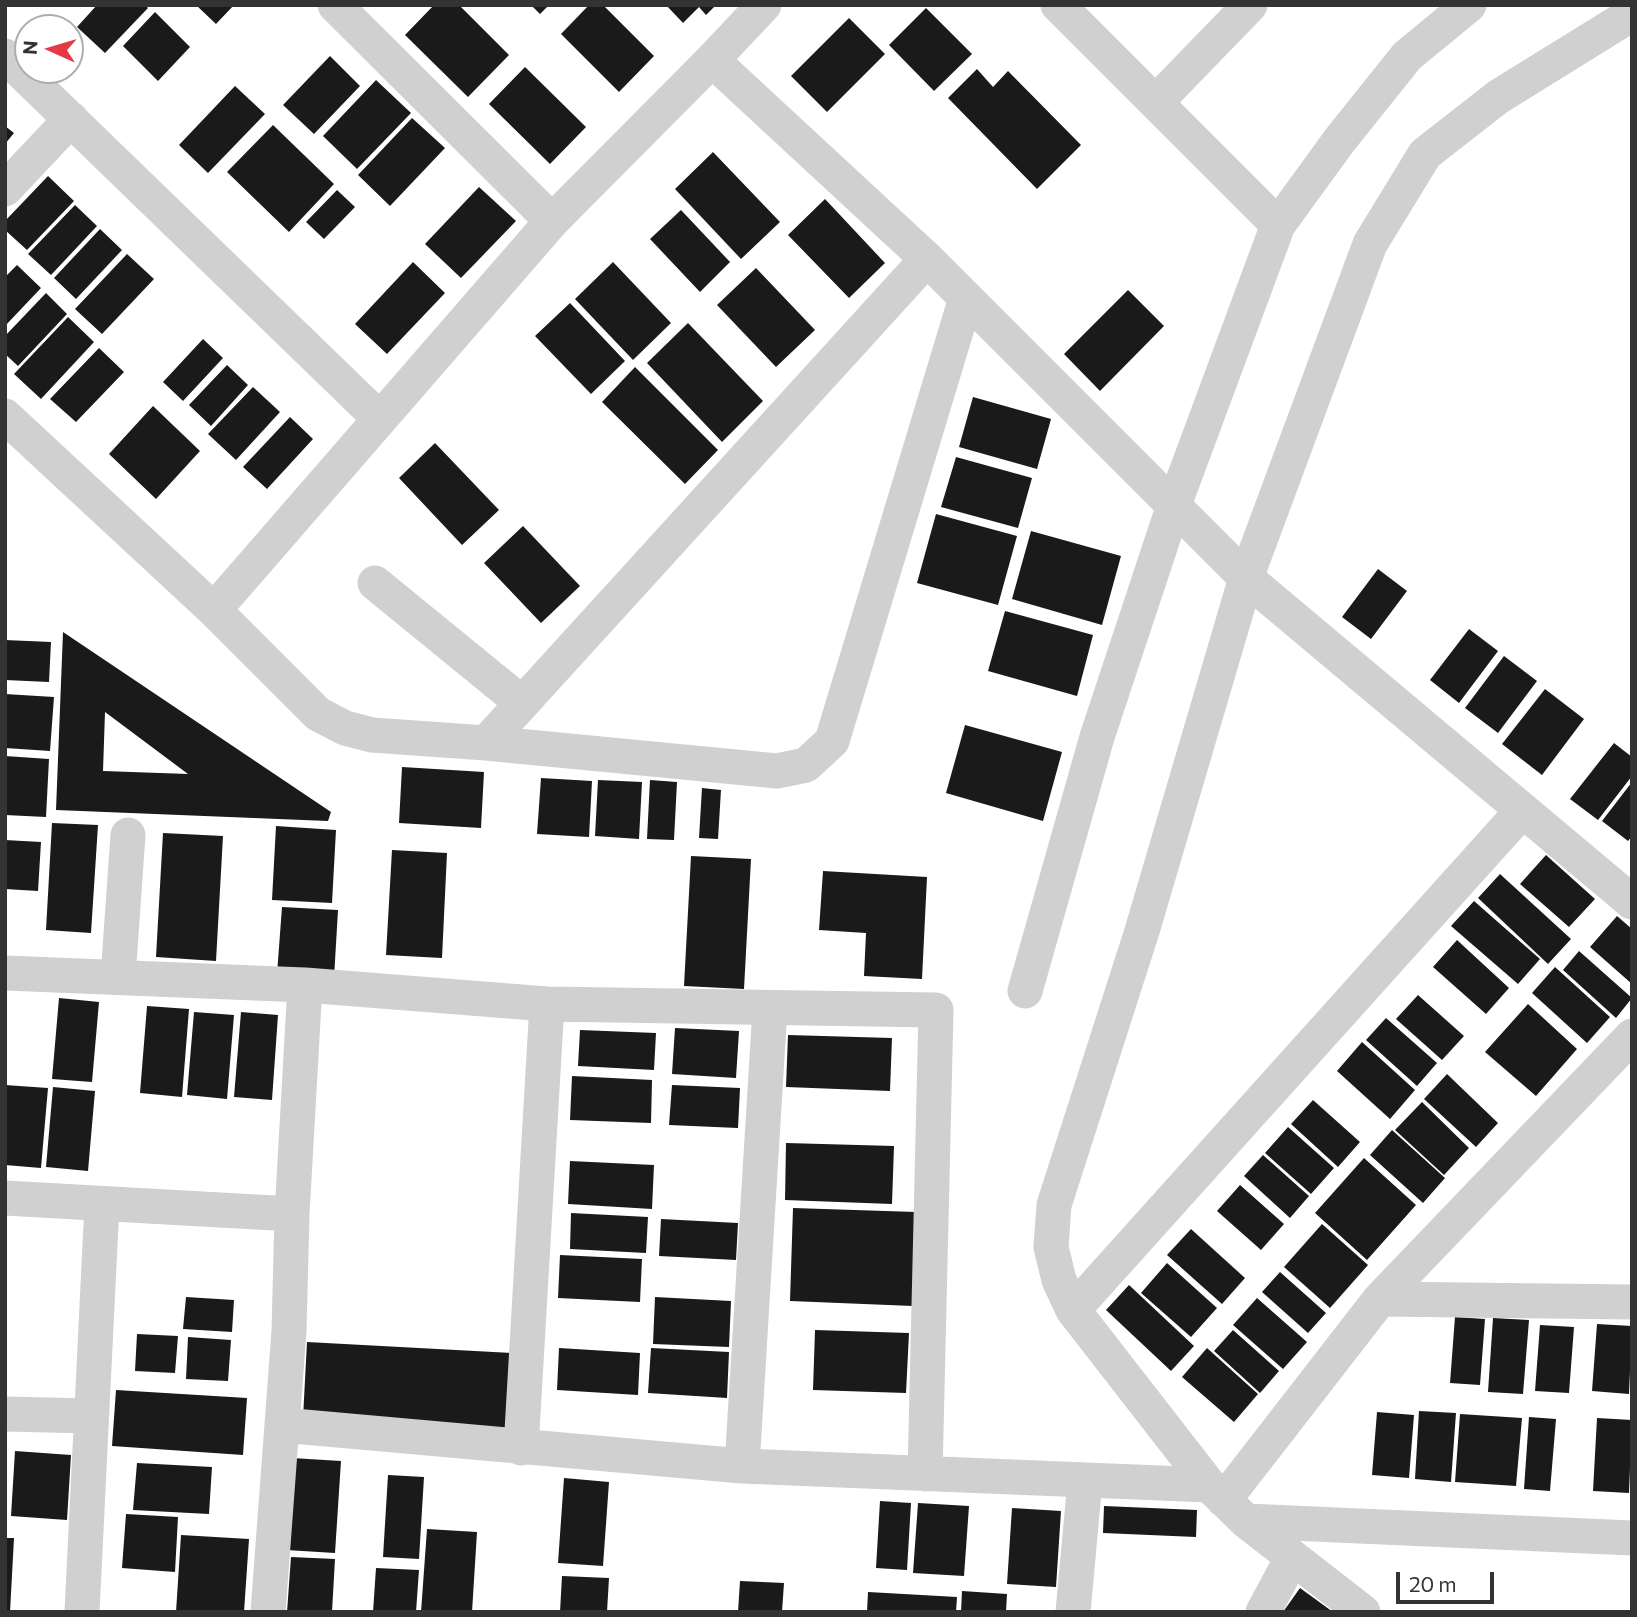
<!DOCTYPE html>
<style>
body{margin:0}
#map{position:relative;width:1637px;height:1617px;overflow:hidden;background:#fff;font-family:Commissioner,sans-serif}
canvas{display:block}
.frame{position:absolute;inset:0;border:7px solid #333;pointer-events:none}
.north{position:absolute;left:14px;top:14px;width:70px;height:70px;box-sizing:border-box;background:#fff;border:2px solid #adadad;border-radius:50%;rotate:274deg;font-size:19px;font-weight:700;line-height:28px;text-align:center;color:#333}
.north::after{content:'';display:block;margin:auto;width:24px;height:32px;background:#e63946;clip-path:polygon(50% 0,100% 100%,50% 72%,0 100%)}
.scale{position:absolute;left:1396px;top:1572px;width:98px;height:32px;box-sizing:border-box;border:4px solid #333;border-top:0;padding-left:9px;font-size:21px;line-height:24px;white-space:nowrap;color:#333;-webkit-text-stroke:5px #fff;paint-order:stroke}
</style>
<div id="map">
<canvas width="1637" height="1617"></canvas>
<div class="frame"></div>
<div class="north">N</div>
<div class="scale">20 m</div>
</div>
<script>
const context = document.querySelector('canvas').getContext('2d');
context.lineJoin = 'round';
function paint(path, color) {
  context.fillStyle = color;
  context.fill(path, 'evenodd');
}
function toPath(rows) {
  const path = new Path2D();
  for (const r of rows) {
    path.moveTo(r[0], r[1]);
    for (let i = 2; i < r.length; i += 2) path.lineTo(r[i], r[i + 1]);
  }
  return path;
}
function stroke(path, color, width, dash) {
  context.strokeStyle = color;
  context.lineWidth = width;
  context.lineCap = dash ? 'butt' : 'round';
  context.setLineDash(dash || []);
  context.stroke(path);
}
paint(toPath([
 [97,5,145,5,148,8,105,53,77,27],
 [196,5,234,5,216,24],
 [434,5,459,5,509,55,468,97,405,35],
 [531,5,549,5,540,14],
 [589,5,603,5,654,56,619,92,561,34],
 [666,5,716,5,706,15,699,7,683,23],
 [926,8,972,54,934,91,889,45],
 [155,12,190,47,158,81,123,46],
 [849,18,885,54,827,112,791,76],
 [330,56,360,86,314,134,283,105],
 [525,67,586,127,550,164,489,104],
 [977,69,993,87,1008,71,1081,145,1037,189,948,98],
 [376,80,411,113,357,169,323,136],
 [235,86,265,114,208,173,179,145],
 [412,118,445,148,390,206,358,175],
 [273,125,334,184,289,232,227,172],
 [5,126,14,133,5,144],
 [713,152,780,222,741,259,675,189],
 [48,176,74,201,27,250,5,230,5,221],
 [479,187,516,221,461,278,425,244],
 [337,190,355,207,324,239,306,222],
 [825,199,885,263,849,298,788,235],
 [75,205,97,226,51,275,28,254],
 [681,210,730,262,700,292,650,239],
 [100,229,122,250,76,299,54,278],
 [127,254,154,279,102,334,75,309],
 [413,262,445,293,387,354,355,324],
 [613,262,671,323,633,360,575,299],
 [17,265,41,288,5,326,5,277],
 [756,268,815,330,776,367,717,305],
 [1128,290,1164,326,1100,391,1064,354],
 [46,293,67,314,18,366,5,354,5,336],
 [570,303,625,361,591,394,535,336],
 [68,317,94,342,41,399,14,374],
 [688,323,763,401,722,442,647,363],
 [203,339,223,358,183,401,163,382],
 [99,348,124,372,76,422,50,399],
 [227,365,248,385,211,426,189,405],
 [635,367,718,450,685,484,602,402],
 [253,387,280,412,236,460,208,434],
 [973,397,1051,419,1037,469,959,447],
 [153,406,200,451,156,499,109,454],
 [290,417,313,439,267,489,243,467],
 [435,443,499,510,462,545,399,478],
 [956,457,1032,478,1018,528,941,507],
 [936,514,1017,536,998,605,917,583],
 [523,526,580,586,541,623,484,563],
 [1031,531,1121,556,1102,625,1012,599],
 [1378,569,1407,591,1371,639,1342,617],
 [1005,611,1093,635,1077,696,988,671],
 [1469,629,1498,651,1459,703,1430,680],
 [63,632,331,812,328,821,56,810],
 [105,712,188,774,103,771],
 [5,640,51,642,49,682,5,680],
 [1504,656,1537,681,1498,733,1465,708],
 [1545,689,1584,719,1542,775,1502,744],
 [5,694,54,697,50,751,5,748],
 [965,725,1062,752,1043,821,946,793],
 [1614,743,1632,757,1632,776,1598,820,1570,799],
 [5,756,49,759,46,817,5,815],
 [402,767,484,772,481,828,399,823],
 [541,778,592,781,589,837,537,834],
 [598,780,642,782,639,839,595,836],
 [650,780,677,782,674,840,647,839],
 [1632,782,1632,836,1628,841,1602,821],
 [702,788,721,790,718,839,699,838],
 [52,823,98,825,91,933,46,930],
 [276,826,336,830,332,903,272,900],
 [163,833,223,836,216,961,156,957],
 [5,840,41,842,38,891,5,889],
 [392,850,447,853,442,958,386,955],
 [1546,855,1595,899,1569,927,1520,884],
 [691,856,751,859,744,989,684,986],
 [823,871,927,877,922,979,864,976,866,933,819,930],
 [1500,874,1571,939,1548,964,1478,898],
 [1474,901,1540,959,1518,984,1451,926],
 [282,907,338,910,334,978,277,974],
 [1617,916,1632,929,1632,984,1590,947],
 [1457,940,1509,988,1486,1014,1433,967],
 [1579,951,1632,998,1616,1018,1563,970],
 [1555,967,1610,1017,1587,1043,1532,993],
 [1418,995,1464,1036,1442,1060,1396,1019],
 [59,998,99,1002,92,1082,52,1079],
 [1528,1004,1577,1049,1536,1096,1485,1052],
 [147,1006,189,1009,182,1097,140,1093],
 [194,1012,234,1015,227,1099,187,1095],
 [241,1012,278,1015,272,1100,234,1097],
 [1386,1018,1437,1063,1417,1086,1366,1040],
 [675,1028,739,1031,736,1078,672,1074],
 [580,1030,656,1033,654,1070,578,1066],
 [788,1035,892,1038,890,1091,786,1087],
 [1362,1042,1415,1090,1390,1119,1337,1071],
 [1447,1074,1498,1123,1476,1147,1424,1099],
 [572,1076,652,1080,651,1123,570,1120],
 [5,1085,48,1088,41,1168,5,1165],
 [672,1085,740,1088,738,1128,669,1125],
 [53,1087,95,1091,88,1171,46,1167],
 [1313,1100,1360,1142,1338,1167,1291,1124],
 [1422,1102,1469,1148,1444,1175,1395,1130],
 [1288,1127,1334,1168,1311,1194,1265,1153],
 [1392,1130,1445,1178,1423,1203,1370,1155],
 [786,1143,894,1146,892,1204,785,1200],
 [1263,1155,1309,1196,1290,1218,1244,1176],
 [1364,1158,1416,1205,1367,1260,1315,1213],
 [570,1161,654,1165,652,1209,568,1204],
 [1240,1185,1284,1224,1261,1250,1217,1211],
 [793,1208,916,1212,913,1306,790,1301],
 [571,1213,648,1217,646,1253,570,1249],
 [661,1219,738,1223,736,1260,659,1256],
 [1322,1224,1368,1265,1330,1308,1284,1267],
 [1191,1229,1245,1278,1222,1304,1167,1255],
 [560,1255,642,1259,640,1302,558,1298],
 [1167,1263,1217,1308,1191,1337,1141,1293],
 [1280,1272,1326,1313,1308,1333,1262,1292],
 [1129,1285,1194,1346,1171,1371,1106,1310],
 [186,1297,234,1300,232,1332,183,1329],
 [655,1297,731,1301,729,1347,653,1344],
 [1257,1298,1307,1342,1283,1369,1233,1325],
 [1455,1317,1485,1319,1480,1385,1450,1383],
 [1493,1318,1529,1320,1523,1394,1488,1392],
 [1597,1324,1632,1326,1629,1394,1592,1391],
 [1540,1325,1574,1327,1569,1393,1535,1391],
 [815,1330,909,1333,906,1393,813,1390],
 [1233,1330,1279,1371,1260,1393,1214,1351],
 [137,1334,178,1336,175,1373,135,1371],
 [188,1337,231,1340,228,1381,186,1379],
 [307,1342,512,1353,508,1429,303,1418],
 [559,1348,640,1353,638,1395,557,1390],
 [651,1348,729,1352,727,1398,648,1393],
 [1207,1348,1258,1394,1234,1422,1182,1377],
 [116,1390,247,1398,243,1455,112,1446],
 [1419,1411,1456,1413,1451,1482,1415,1479],
 [1377,1412,1414,1415,1409,1478,1372,1475],
 [1460,1414,1522,1418,1516,1486,1455,1482],
 [1529,1417,1556,1419,1550,1491,1524,1489],
 [1597,1418,1632,1420,1629,1493,1593,1491],
 [15,1451,71,1455,67,1520,11,1516],
 [292,1458,341,1461,335,1553,286,1550],
 [137,1463,212,1467,209,1514,133,1510],
 [388,1475,424,1477,419,1559,383,1557],
 [564,1478,609,1482,603,1566,558,1563],
 [880,1501,911,1503,907,1570,876,1568],
 [918,1503,969,1506,964,1576,913,1573],
 [1104,1506,1197,1510,1196,1537,1103,1533],
 [1012,1508,1061,1511,1056,1587,1007,1584],
 [126,1514,178,1517,175,1572,122,1568],
 [427,1529,477,1532,472,1612,421,1612],
 [181,1535,249,1539,244,1612,176,1612],
 [5,1538,14,1538,10,1612,5,1612],
 [291,1557,335,1559,332,1612,287,1612],
 [376,1568,419,1570,416,1612,373,1612],
 [562,1576,609,1578,607,1612,560,1612],
 [740,1581,784,1583,782,1612,738,1612],
 [1300,1588,1333,1612,1283,1612],
 [962,1591,1007,1594,1006,1612,961,1612],
 [868,1592,957,1597,956,1612,867,1612]
]), '#1a1a1a');
stroke(toPath([
 [335,5,552,221],
 [1058,5,1278,225],
 [5,56,380,419],
 [712,60,927,259,1246,578,1632,902],
 [1156,102,1250,5],
 [5,189,71,119],
 [5,416,214,610,318,714,345,728,372,735,486,743,777,771,806,765,832,741,966,298],
 [375,583,522,703],
 [214,610,552,221,712,60,764,5],
 [486,743,927,259],
 [5,973,305,985,547,1004,936,1010,925,1474],
 [118,977,128,835],
 [1025,991,1097,737,1174,505,1278,225,1339,141,1407,56,1469,5],
 [5,1198,292,1214],
 [1380,1299,1632,1302],
 [1073,1310,1522,811],
 [5,1414,90,1416],
 [282,1425,742,1466,1209,1485],
 [521,1448,547,1004],
 [742,1466,770,1008],
 [1224,1500,1380,1299,1632,1036],
 [1246,1521,1632,1538],
 [82,1612,102,1204],
 [268,1612,289,1331,292,1214,305,985],
 [1073,1612,1085,1481],
 [1263,1612,1292,1558],
 [1363,1612,1246,1521,1209,1485,1073,1310,1059,1280,1051,1247,1054,1205,1142,931,1246,578,1370,244,1425,154,1498,97,1632,14]
]), '#d0d0d0', 35);
</script>
